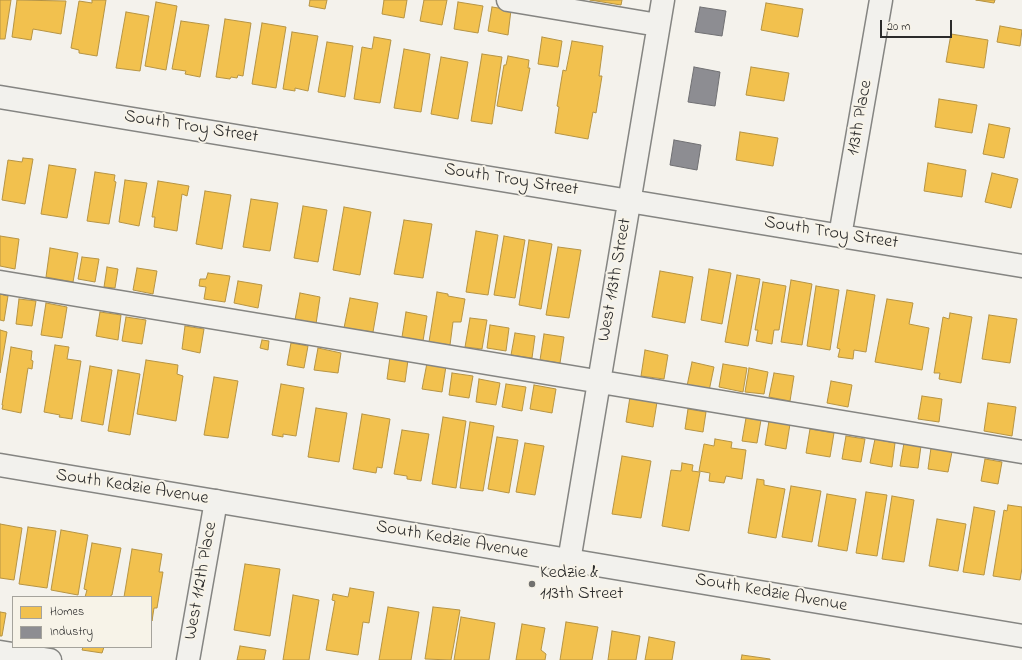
<!DOCTYPE html>
<style>
body{margin:0}
#map{position:relative;width:1022px;height:660px;overflow:hidden;background:#f4f2ec;font-family:"Indie Flower",sans-serif}
canvas{display:block}
.legend{position:absolute;left:12px;top:596px;width:140px;height:52px;box-sizing:border-box;background:#f7f3e8;border:1px solid #a5a39c;margin:0;padding:5px 7px;list-style:none;font-size:12px;color:#2b2b2b}
.legend li{display:flex;align-items:center;gap:8px;height:20px}
.legend b{width:20px;border:1px solid #a5a39c}
.scale{position:absolute;left:880px;top:20px;width:72px;height:18px;box-sizing:border-box;border:2px solid #2b2b2b;border-top:0;padding-left:5px;font-size:12px;line-height:14px;white-space:nowrap;color:#2b2b2b;-webkit-text-stroke:3px #f7f3e8;paint-order:stroke}
</style>
<div id="map">
<canvas width="1022" height="660"></canvas>
<ul class="legend">
<li><b style="height:11px;background:#f2c14e"></b>Homes</li>
<li><b style="height:11px;background:#8d8d92"></b>Industry</li>
</ul>
<div class="scale">20 m</div>
</div>
<script>
const context = document.querySelector('canvas').getContext('2d');
context.lineJoin = 'round';
function paint(path, color) {
  context.fillStyle = color;
  context.fill(path, 'evenodd');
}
function toPath(rows) {
  const path = new Path2D();
  for (const r of rows) {
    path.moveTo(r[0], r[1]);
    for (let i = 2; i < r.length; i += 2) path.lineTo(r[i], r[i + 1]);
  }
  return path;
}
function stroke(path, color, width, dash) {
  context.strokeStyle = color;
  context.lineWidth = width;
  context.lineCap = dash ? 'butt' : 'round';
  context.setLineDash(dash || []);
  context.stroke(path);
}
function write(font, color, halo, rows, align = 'center') {
  context.font = font + ' "Indie Flower",sans-serif';
  context.lineWidth = 4;
  context.setLineDash([]);
  context.textBaseline = 'middle';
  context.strokeStyle = halo;
  context.fillStyle = color;
  for (const [text, x, y, turn = 0] of rows) {
    context.save();
    context.translate(x, y);
    context.rotate((+turn || 0) * Math.PI / 180);
    context.textAlign = isNaN(turn) ? turn : align;
    if (halo) context.strokeText(text, 0, 0);
    context.fillText(text, 0, 0);
    context.restore();
  }
}
const homes = toPath([
 [0,0,11,0,5,39,0,39,0,0],
 [17,0,66,1,61,34,33,29,31,40,12,37,17,0],
 [92,0,106,0,97,56,79,53,79,50,71,48,79,1,92,3,92,0],
 [310,0,327,0,325,9,309,6,310,0],
 [384,0,407,0,404,18,382,14,384,0],
 [424,0,447,0,442,25,420,21,424,0],
 [590,0,622,0,621,5,590,0],
 [976,0,995,0,994,3,976,0],
 [156,2,177,6,166,70,145,66,156,2],
 [458,2,483,6,478,33,454,29,458,2],
 [766,3,803,9,798,37,761,30,766,3],
 [492,7,511,10,508,35,488,31,492,7],
 [126,12,149,16,140,71,116,68,126,12],
 [225,19,251,23,243,76,238,75,237,78,231,77,230,79,216,77,225,19],
 [181,21,209,25,200,77,185,74,186,71,172,69,181,21],
 [262,23,286,27,276,88,252,84,262,23],
 [1000,26,1022,30,1020,46,997,42,1000,26],
 [292,32,318,36,308,91,295,88,295,91,283,89,292,32],
 [951,34,988,40,984,68,946,62,951,34],
 [374,37,391,40,380,103,354,99,362,47,372,49,374,37],
 [542,37,562,41,558,67,538,64,542,37],
 [572,41,603,46,599,76,602,76,596,113,593,112,588,139,555,133,559,107,557,106,563,70,566,71,572,41],
 [327,42,353,46,345,97,318,92,327,42],
 [404,49,430,54,421,112,394,108,404,49],
 [482,54,502,57,492,124,471,121,482,54],
 [508,56,529,60,528,68,530,68,522,111,497,106,504,65,506,65,508,56],
 [441,57,468,62,458,119,431,114,441,57],
 [751,67,789,73,784,101,746,95,751,67],
 [939,99,977,105,972,133,935,127,939,99],
 [989,124,1010,128,1004,158,983,154,989,124],
 [740,132,778,138,773,166,736,160,740,132],
 [23,158,33,159,25,204,2,200,8,160,22,162,23,158],
 [928,163,966,170,962,197,924,191,928,163],
 [49,165,76,169,67,218,41,214,49,165],
 [95,172,115,175,114,181,116,182,109,224,87,221,95,172],
 [992,173,1018,179,1011,208,985,202,992,173],
 [125,180,147,183,139,226,119,222,125,180],
 [158,181,189,186,187,196,182,194,177,231,154,227,155,217,152,217,158,181],
 [205,191,231,195,222,249,196,244,205,191],
 [251,199,278,203,270,251,243,247,251,199],
 [303,206,327,210,318,262,294,258,303,206],
 [344,207,371,212,360,275,333,270,344,207],
 [404,220,432,224,423,278,394,274,404,220],
 [476,231,498,235,488,295,466,292,476,231],
 [0,236,19,239,15,269,0,266,0,236],
 [504,236,525,240,515,298,494,295,504,236],
 [529,240,552,244,541,309,519,305,529,240],
 [558,247,581,250,569,318,546,315,558,247],
 [50,248,78,253,73,282,46,277,50,248],
 [82,257,99,259,95,282,78,279,82,257],
 [107,267,118,269,115,288,104,287,107,267],
 [137,268,157,271,153,294,133,290,137,268],
 [709,269,731,273,722,324,701,320,709,269],
 [660,271,693,277,685,323,652,317,660,271],
 [208,273,230,276,225,302,204,299,206,287,199,286,200,279,206,279,208,273],
 [737,275,760,279,748,346,725,342,737,275],
 [791,280,812,284,802,345,781,342,791,280],
 [238,281,262,285,258,308,234,303,238,281],
 [763,282,786,286,779,330,774,330,772,344,756,341,758,330,755,330,763,282],
 [816,286,839,290,830,350,807,346,816,286],
 [847,290,875,295,866,352,854,350,853,359,838,357,840,349,837,348,847,290],
 [437,292,448,294,448,296,465,299,461,322,453,322,450,345,429,342,437,292],
 [0,293,4,293,3,295,8,296,4,321,0,320,0,293],
 [300,293,320,297,316,324,295,320,300,293],
 [350,298,378,303,373,332,344,328,350,298],
 [19,299,36,301,32,326,16,324,19,299],
 [887,299,913,303,909,324,929,328,922,370,875,362,887,299],
 [46,303,67,307,62,338,41,335,46,303],
 [100,312,121,315,118,340,96,336,100,312],
 [406,312,427,316,423,341,402,337,406,312],
 [950,313,972,317,961,383,939,379,940,373,934,373,943,317,949,319,950,313],
 [989,315,1017,319,1010,363,982,359,989,315],
 [126,317,146,320,142,344,122,341,126,317],
 [470,318,487,320,482,349,465,347,470,318],
 [490,325,509,328,506,351,487,348,490,325],
 [185,326,204,329,200,353,182,349,185,326],
 [0,330,7,332,0,373,0,330],
 [515,333,535,336,532,358,511,355,515,333],
 [544,334,564,337,560,363,540,360,544,334],
 [262,340,269,341,268,350,260,348,262,340],
 [291,343,308,346,304,368,287,365,291,343],
 [55,345,69,347,67,359,81,361,72,419,59,417,60,415,44,412,55,345],
 [11,347,32,351,31,360,33,361,32,369,28,368,21,413,2,409,3,405,2,405,11,347],
 [318,348,341,353,338,373,314,370,318,348],
 [645,350,668,355,664,379,641,376,645,350],
 [390,357,408,360,405,382,387,379,390,357],
 [146,360,178,365,177,374,183,376,176,421,137,414,146,360],
 [692,362,714,367,709,391,687,386,692,362],
 [427,363,446,366,442,392,422,389,427,363],
 [723,364,747,368,743,392,719,387,723,364],
 [90,366,112,370,103,425,81,421,90,366],
 [749,368,768,372,764,394,745,392,749,368],
 [118,370,140,374,130,435,108,431,118,370],
 [452,373,473,376,469,398,449,395,452,373],
 [774,373,794,376,790,401,769,397,774,373],
 [214,377,238,381,228,438,204,435,214,377],
 [479,379,500,383,496,405,476,402,479,379],
 [831,381,852,385,848,407,827,403,831,381],
 [281,384,304,388,296,436,283,434,283,437,272,435,281,384],
 [506,384,526,387,522,411,502,407,506,384],
 [534,385,556,389,552,413,530,409,534,385],
 [922,396,942,399,939,422,918,419,922,396],
 [630,397,657,402,653,427,626,422,630,397],
 [988,403,1016,407,1012,436,984,431,988,403],
 [316,408,347,413,339,462,308,457,316,408],
 [688,409,706,412,703,432,685,429,688,409],
 [362,414,390,419,382,468,377,467,376,473,353,469,362,414],
 [443,417,466,421,456,488,432,484,443,417],
 [746,418,761,420,757,443,742,441,746,418],
 [769,421,790,424,786,449,765,445,769,421],
 [470,422,494,426,483,491,460,488,470,422],
 [810,429,834,433,830,457,806,453,810,429],
 [402,430,429,434,421,481,407,479,407,476,394,474,402,430],
 [846,436,865,439,861,462,842,459,846,436],
 [497,437,518,440,509,493,488,489,497,437],
 [715,439,732,442,731,448,746,450,742,479,726,476,724,483,709,481,710,473,699,471,704,444,714,446,715,439],
 [875,439,895,443,892,467,870,463,875,439],
 [525,443,544,446,535,495,516,492,525,443],
 [904,443,921,446,918,468,900,466,904,443],
 [931,448,952,452,948,472,928,469,931,448],
 [622,456,651,461,641,518,612,514,622,456],
 [985,459,1002,462,998,484,981,481,985,459],
 [682,463,693,465,692,471,700,472,689,531,662,526,671,470,681,471,682,463],
 [757,479,764,480,764,485,785,489,776,538,748,533,757,479],
 [791,486,821,491,812,542,782,537,791,486],
 [866,492,887,495,877,556,856,553,866,492],
 [827,494,856,499,847,551,818,546,827,494],
 [892,496,914,500,904,562,882,559,892,496],
 [1008,505,1022,507,1022,568,1020,580,993,576,1004,510,1007,511,1008,505],
 [974,507,995,511,984,575,963,572,974,507],
 [937,519,966,524,958,571,929,566,937,519],
 [0,524,22,528,14,580,0,578,0,524],
 [28,527,56,531,47,588,19,584,28,527],
 [61,530,88,535,78,595,51,590,61,530],
 [92,543,121,548,112,595,111,595,111,597,85,597,87,590,84,589,92,543],
 [132,549,162,554,159,572,163,572,157,608,154,608,152,621,151,597,124,597,132,549],
 [245,564,280,569,270,636,234,630,245,564],
 [350,588,374,592,369,623,363,622,358,655,326,650,335,601,332,600,333,594,348,597,350,588],
 [293,595,319,600,309,660,283,660,293,595],
 [388,607,419,612,411,660,379,660,388,607],
 [433,607,460,610,451,660,425,659,433,607],
 [0,612,6,613,2,636,0,636,0,612],
 [461,617,495,623,489,660,454,660,461,617],
 [566,622,598,627,592,660,560,660,566,622],
 [522,624,545,628,541,650,546,654,545,660,516,660,522,624],
 [612,631,640,636,636,660,608,660,612,631],
 [649,637,675,642,672,660,645,660,649,637],
 [240,646,266,650,264,660,237,660,240,646],
 [83,647,104,647,102,653,82,650,83,647],
 [742,655,770,659,770,660,741,660,742,655]
]);
paint(homes, '#f2c14e');
stroke(homes, '#b69444', 1);
const industry = toPath([
 [700,7,726,11,722,36,695,32,700,7],
 [694,67,720,72,715,106,688,102,694,67],
 [674,140,701,145,697,170,670,165,674,140]
]);
paint(industry, '#8d8d92');
stroke(industry, '#707073', 1);
const minor = toPath([
 [508,0,658,25],
 [0,97,1022,266],
 [840,236,881,0],
 [0,282,1022,452],
 [569,561,663,0],
 [0,652,50,660],
 [188,660,216,501]
]);
const major = toPath([
 [0,465,1022,636]
]);
stroke(minor, '#858582', 25);
stroke(major, '#858582', 25);
stroke(minor, '#f2f1ed', 22);
stroke(major, '#f2f1ed', 22);
for (const [x, y, r, color] of [
 [532,584,4,"#71716f"]
]) {
  const dot = new Path2D();
  dot.arc(x, y, r, 0, 2 * Math.PI);
  context.fillStyle = color;
  context.fill(dot);
  stroke(dot, '#f7f3e8', 1.5);
}
write('18px', '#2b2b2b', '#f7f3e8', [
 ["113th Place",861,118,-80],
 ["South Troy Street",191,128,9],
 ["South Troy Street",511,181,9],
 ["South Troy Street",831,234,9],
 ["West 113th Street",616,280,-80],
 ["South Kedzie Avenue",132,488,9],
 ["South Kedzie Avenue",452,541,10],
 ["West 112th Place",202,581,-80],
 ["South Kedzie Avenue",771,594,10]
]);
write('18px', '#2b2b2b', '#f7f3e8', [
 ["Kedzie &",540,574],
 ["113th Street",540,595]
], 'left');
</script>
